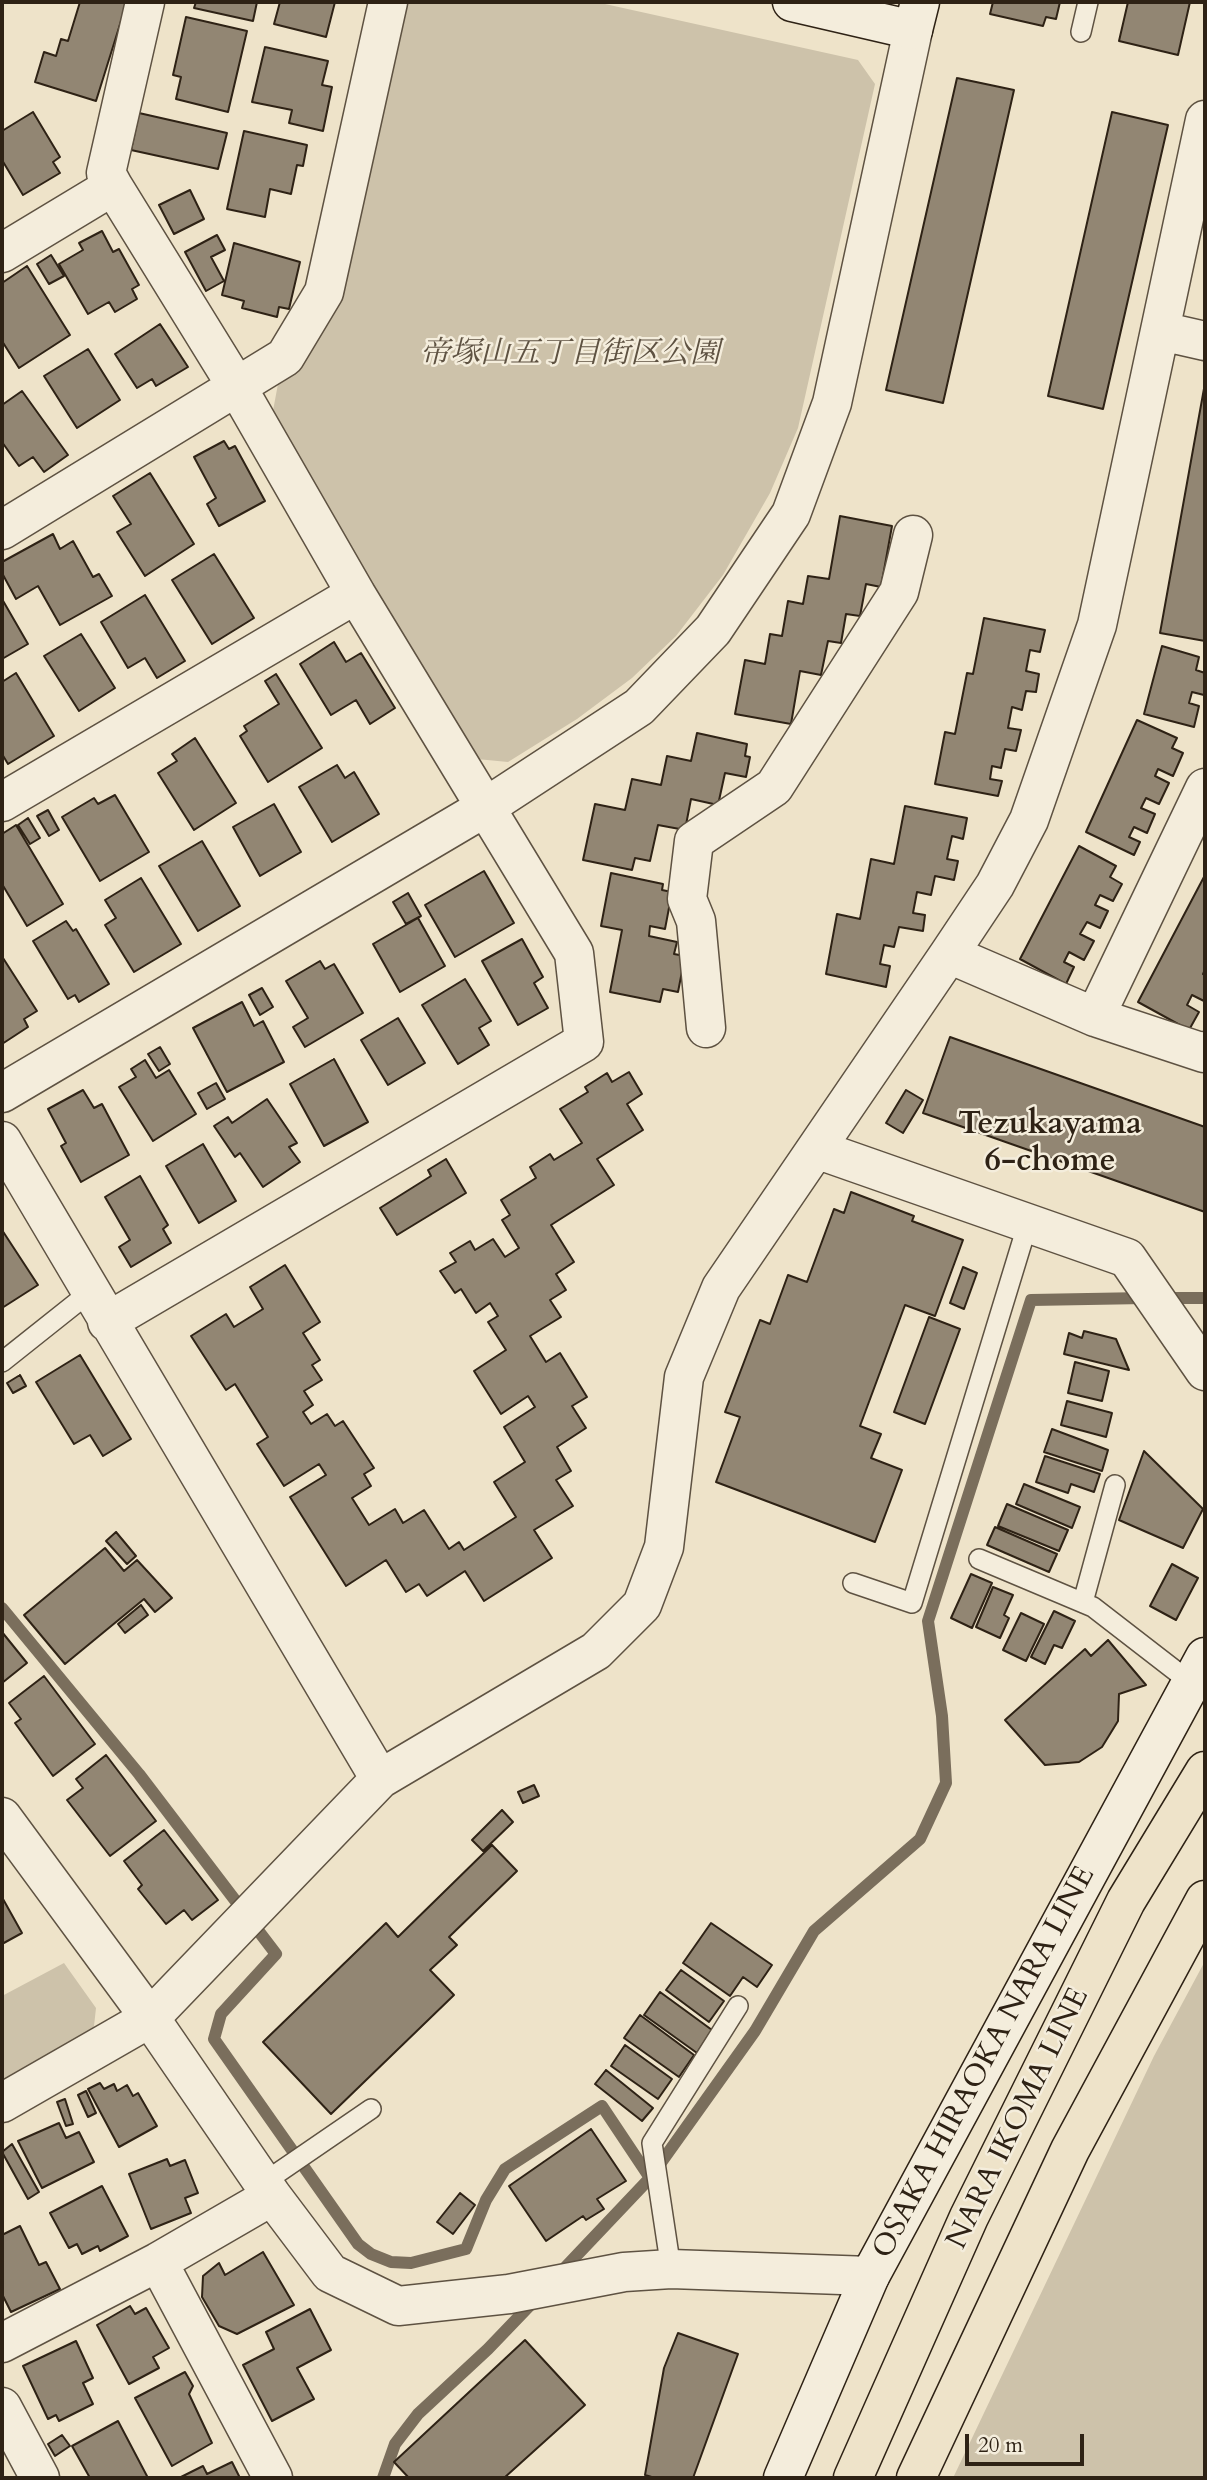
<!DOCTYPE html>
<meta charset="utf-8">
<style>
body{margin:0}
#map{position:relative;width:1207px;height:2480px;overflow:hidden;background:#eee3c9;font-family:Cardo,serif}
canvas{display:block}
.frame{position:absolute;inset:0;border:4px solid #2e2215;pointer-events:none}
.scale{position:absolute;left:965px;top:2434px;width:119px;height:32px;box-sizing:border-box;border:4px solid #2e2215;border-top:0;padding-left:9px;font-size:21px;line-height:24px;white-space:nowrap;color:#2e2215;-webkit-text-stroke:5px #f4eddc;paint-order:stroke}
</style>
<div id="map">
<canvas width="1207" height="2480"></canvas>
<div class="frame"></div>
<div class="scale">20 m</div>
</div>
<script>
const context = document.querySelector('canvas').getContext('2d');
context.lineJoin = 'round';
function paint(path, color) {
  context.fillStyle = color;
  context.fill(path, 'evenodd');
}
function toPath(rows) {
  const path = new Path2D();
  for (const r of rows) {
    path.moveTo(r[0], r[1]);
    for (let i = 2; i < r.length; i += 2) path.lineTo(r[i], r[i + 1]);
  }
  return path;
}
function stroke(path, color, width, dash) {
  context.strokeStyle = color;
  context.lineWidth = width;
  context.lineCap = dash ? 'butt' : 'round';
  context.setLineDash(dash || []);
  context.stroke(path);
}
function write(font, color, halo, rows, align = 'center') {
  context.font = font + ' Cardo,"Noto Serif JP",serif';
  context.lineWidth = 5;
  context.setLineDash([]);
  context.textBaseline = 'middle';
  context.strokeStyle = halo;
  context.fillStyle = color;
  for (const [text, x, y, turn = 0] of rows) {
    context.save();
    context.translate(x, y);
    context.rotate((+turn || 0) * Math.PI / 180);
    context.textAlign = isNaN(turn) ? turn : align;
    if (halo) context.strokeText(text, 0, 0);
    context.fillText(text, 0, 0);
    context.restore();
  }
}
paint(toPath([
 [407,2,596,2,858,60,875,84,798,428,770,493,723,575,676,636,632,678,577,719,508,762,477,759,272,416,278,384,307,355,329,323,343,286],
 [1205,1961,1205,2478,953,2478,1154,2056],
 [64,1963,96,2008,93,2035,2,2084,2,1996]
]), '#cdc2aa');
stroke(toPath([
 [1164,1298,1205,1298],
 [2,1608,139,1774,276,1954,221,2014,214,2039,358,2244,371,2254,391,2262,411,2263,466,2249,486,2200,505,2169,602,2106,650,2178],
 [559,2274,650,2178,755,2031,814,1931,920,1839,946,1783,942,1716,928,1621,1031,1300,1145,1298],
 [383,2478,395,2444,418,2414,488,2349,535,2300]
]), '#7a6e5c', 12);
const building = toPath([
 [80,2,127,2,96,101,35,82,44,52,56,56,61,39,68,41,80,2],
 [196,2,257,2,253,21,194,8,196,2],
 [280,2,335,2,326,37,274,24,280,2],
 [993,2,1060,2,1056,19,1046,17,1043,26,990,14,993,2],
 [1128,2,1190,2,1178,55,1119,41,1128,2],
 [186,17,247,31,228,112,176,99,181,77,173,75,186,17],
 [265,47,328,61,322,85,332,87,323,131,289,123,292,110,252,102,265,47],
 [957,78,1014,90,943,403,886,390,957,78],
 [33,112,60,157,53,162,60,173,23,195,2,160,2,131,33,112],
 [1112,112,1168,125,1103,409,1048,396,1112,112],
 [139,113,227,133,218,169,131,150,139,113],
 [244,131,307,145,303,166,297,165,291,194,270,189,265,217,227,209,244,131],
 [190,190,204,219,174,234,159,205,190,190],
 [102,231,113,252,119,249,139,285,132,289,137,299,115,312,109,302,88,314,59,264,83,250,79,243,102,231],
 [217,235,225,250,211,257,224,281,206,291,185,252,217,235],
 [234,243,300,262,289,309,279,307,277,317,242,308,244,301,222,295,234,243],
 [51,255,64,276,49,284,37,264,51,255],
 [27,266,70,335,19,368,2,341,2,283,27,266],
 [160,324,188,367,156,386,152,379,137,388,115,354,160,324],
 [88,349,120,400,77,428,44,376,88,349],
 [1205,383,1205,641,1160,633,1205,383],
 [22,391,68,455,44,472,33,457,19,466,2,442,2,405,22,391],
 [224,441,229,449,235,446,265,501,219,526,207,504,216,498,194,457,224,441],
 [150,473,194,544,145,576,117,532,131,524,113,496,150,473],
 [840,516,892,526,881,587,866,584,860,616,846,614,841,643,828,641,821,675,800,671,791,724,735,714,745,660,765,664,770,634,782,636,788,601,803,604,808,576,829,579,840,516],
 [53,534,60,549,73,541,93,577,99,574,112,596,60,625,38,586,16,599,2,573,2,562,53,534],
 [214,554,254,618,212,644,172,580,214,554],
 [145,595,185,661,157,678,145,658,128,668,101,622,145,595],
 [2,599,28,644,2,659,2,599],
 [984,618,1045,630,1040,652,1030,650,1026,671,1039,674,1036,692,1026,691,1022,710,1012,707,1008,728,1021,730,1016,751,1005,749,1001,768,992,766,990,779,1002,781,998,796,935,784,945,732,955,734,967,673,973,674,984,618],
 [81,634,115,688,79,711,44,656,81,634],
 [334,642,346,662,361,653,395,708,370,724,356,700,331,715,300,664,334,642],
 [1162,646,1199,657,1196,670,1205,673,1205,692,1204,695,1192,692,1189,703,1199,706,1194,727,1144,714,1162,646],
 [16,673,54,736,8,764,2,754,2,682,16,673],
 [276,674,322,748,268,782,240,736,247,731,244,726,279,704,265,681,276,674],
 [1137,720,1177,738,1172,748,1183,753,1173,776,1158,769,1155,776,1169,783,1159,804,1146,798,1141,808,1155,814,1147,833,1134,827,1129,837,1140,842,1134,855,1086,832,1137,720],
 [697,733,747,744,745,756,750,757,746,777,725,773,718,805,691,799,685,830,658,825,650,861,635,858,632,870,583,860,595,804,625,810,632,779,661,785,667,756,691,761,697,733],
 [195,738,236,803,194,830,158,773,177,761,172,754,195,738],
 [337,765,345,778,354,772,379,814,332,842,299,787,337,765],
 [115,795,149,852,100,881,62,817,94,798,98,804,115,795],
 [274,804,301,852,260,876,233,827,274,804],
 [905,806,967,818,963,839,952,836,947,859,958,861,954,880,935,876,931,895,917,892,913,913,925,915,923,931,899,927,894,947,884,945,880,964,890,966,886,987,826,974,837,914,860,919,871,859,894,864,905,806],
 [48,810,59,830,49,836,37,816,48,810],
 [28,818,40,838,30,844,18,825,28,818],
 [16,825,63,904,27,926,2,884,2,834,16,825],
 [202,841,240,906,198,931,159,866,202,841],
 [1079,846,1116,866,1110,877,1122,884,1113,901,1100,895,1095,905,1108,911,1100,928,1087,922,1080,934,1094,941,1084,960,1069,952,1064,962,1074,967,1066,984,1020,959,1079,846],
 [484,871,514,923,455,957,425,905,484,871],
 [611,873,663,884,662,890,672,892,665,929,650,926,649,936,677,942,674,954,685,956,678,992,663,989,660,1002,610,992,622,930,601,926,611,873],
 [1205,875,1205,969,1203,974,1205,975,1205,998,1204,1001,1192,995,1187,1005,1199,1012,1189,1030,1138,1002,1205,875],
 [141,878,181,944,134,972,105,925,116,918,105,900,141,878],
 [408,893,421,916,406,924,393,902,408,893],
 [418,918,445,966,400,992,373,944,418,918],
 [66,921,73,931,76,929,109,984,79,1002,75,995,68,999,33,941,66,921],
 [522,939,543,977,534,983,548,1008,518,1025,482,961,522,939],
 [3,958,37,1011,24,1019,28,1027,2,1044,3,958],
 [320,961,325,969,334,964,363,1013,305,1047,293,1027,308,1018,286,981,320,961],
 [465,979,491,1021,479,1028,489,1045,458,1064,422,1005,465,979],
 [262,988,273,1007,260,1015,249,995,262,988],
 [242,1002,254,1026,263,1021,284,1062,227,1092,193,1028,242,1002],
 [398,1018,425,1063,388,1085,361,1040,398,1018],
 [950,1037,1205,1127,1205,1212,923,1113,950,1037],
 [160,1047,170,1064,159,1071,148,1054,160,1047],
 [334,1059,368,1122,324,1146,290,1084,334,1059],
 [145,1060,156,1078,169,1070,196,1114,153,1141,119,1087,136,1077,131,1069,145,1060],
 [629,1072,642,1094,627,1104,643,1130,597,1159,614,1185,551,1225,574,1262,556,1274,566,1290,550,1300,561,1317,530,1336,546,1362,560,1353,587,1397,572,1406,586,1428,557,1447,571,1471,556,1480,573,1506,534,1530,552,1558,484,1601,465,1571,427,1596,419,1584,406,1592,386,1560,346,1586,290,1497,326,1475,319,1464,284,1486,257,1444,268,1437,235,1384,226,1390,191,1336,226,1314,234,1327,263,1309,250,1287,285,1265,320,1322,303,1333,320,1360,312,1365,322,1380,304,1391,313,1405,303,1412,311,1424,327,1414,335,1426,343,1421,374,1468,364,1474,371,1486,352,1498,369,1525,395,1509,403,1523,424,1510,449,1549,459,1542,464,1550,516,1517,494,1482,525,1462,504,1427,535,1407,528,1396,501,1414,474,1371,506,1350,488,1322,498,1316,490,1303,476,1313,461,1289,455,1293,440,1271,456,1262,450,1253,470,1241,475,1250,493,1239,505,1257,519,1248,502,1220,510,1215,501,1200,536,1178,530,1167,550,1154,554,1160,582,1143,560,1109,588,1092,585,1087,607,1073,612,1082,629,1072],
 [216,1083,225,1099,207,1109,198,1093,216,1083],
 [83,1090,94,1108,102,1104,129,1155,81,1182,61,1146,66,1143,48,1109,83,1090],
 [906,1090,923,1100,903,1133,886,1123,906,1090],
 [267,1099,297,1143,289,1147,300,1162,263,1187,240,1153,235,1157,214,1126,228,1117,232,1123,267,1099],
 [203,1144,236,1201,199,1223,166,1166,203,1144],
 [446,1159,466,1193,397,1235,380,1208,431,1176,428,1170,446,1159],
 [140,1176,168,1225,163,1229,171,1243,131,1267,119,1247,130,1240,105,1197,140,1176],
 [851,1192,914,1216,912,1221,963,1240,935,1316,905,1305,860,1426,881,1434,871,1458,902,1470,875,1542,716,1482,740,1417,725,1412,760,1320,770,1324,788,1275,807,1282,834,1209,844,1213,851,1192],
 [2,1230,38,1285,2,1308,2,1230],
 [963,1267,977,1273,964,1309,950,1303,963,1267],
 [929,1317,960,1329,925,1424,894,1412,929,1317],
 [1084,1331,1116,1339,1129,1370,1064,1354,1069,1333,1082,1338,1084,1331],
 [80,1355,131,1439,103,1456,90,1435,74,1444,36,1382,80,1355],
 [1075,1362,1109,1371,1102,1401,1068,1393,1075,1362],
 [20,1375,26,1386,13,1393,7,1383,20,1375],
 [1067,1401,1112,1413,1106,1437,1061,1425,1067,1401],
 [1052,1429,1108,1450,1102,1471,1044,1452,1052,1429],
 [1144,1451,1203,1509,1183,1548,1119,1520,1144,1451],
 [1045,1456,1100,1474,1094,1492,1071,1484,1068,1493,1036,1482,1045,1456],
 [1024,1484,1080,1507,1072,1528,1016,1504,1024,1484],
 [1007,1504,1068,1530,1059,1551,998,1526,1007,1504],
 [995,1527,1057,1554,1049,1572,987,1545,995,1527],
 [116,1532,136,1556,127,1564,106,1541,116,1532],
 [105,1548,124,1571,137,1560,172,1598,155,1612,144,1599,65,1664,24,1615,105,1548],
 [1172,1564,1198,1578,1176,1620,1150,1606,1172,1564],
 [971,1574,992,1583,972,1628,951,1618,971,1574],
 [993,1587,1013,1595,1004,1615,1009,1618,1000,1638,976,1627,993,1587],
 [141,1605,148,1615,125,1633,118,1624,141,1605],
 [1054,1611,1075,1621,1062,1648,1054,1645,1045,1664,1031,1657,1054,1611],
 [1021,1613,1044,1624,1026,1661,1003,1650,1021,1613],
 [2,1632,27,1663,2,1683,2,1632],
 [1108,1640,1146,1685,1119,1694,1118,1721,1102,1747,1079,1762,1045,1765,1005,1720,1085,1649,1091,1656,1108,1640],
 [44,1676,95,1744,53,1776,15,1723,21,1719,9,1703,44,1676],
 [106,1755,156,1821,110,1856,67,1800,83,1788,76,1779,106,1755],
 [534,1785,539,1796,523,1803,518,1792,534,1785],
 [502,1810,513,1822,483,1851,472,1840,502,1810],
 [164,1830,218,1900,192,1920,184,1910,166,1924,138,1889,142,1885,124,1861,164,1830],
 [492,1845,517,1871,449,1937,457,1945,430,1970,454,1995,331,2114,263,2042,386,1923,398,1937,492,1845],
 [3,1899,22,1933,2,1944,2,1900,3,1899],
 [711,1923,772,1965,757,1987,743,1977,730,1996,683,1963,711,1923],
 [681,1970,724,2001,709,2022,666,1990,681,1970],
 [660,1992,712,2030,697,2053,644,2015,660,1992],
 [640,2015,694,2055,679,2077,624,2038,640,2015],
 [625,2045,672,2079,658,2099,611,2066,625,2045],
 [606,2070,653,2108,642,2121,595,2084,606,2070],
 [100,2083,104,2089,114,2084,117,2091,127,2085,133,2096,138,2093,157,2126,119,2147,88,2089,100,2083],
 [86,2091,96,2113,88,2117,78,2095,86,2091],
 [65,2099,73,2124,66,2126,57,2102,65,2099],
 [59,2123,66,2138,79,2132,94,2162,42,2188,18,2141,59,2123],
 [591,2129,626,2181,597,2199,604,2209,586,2220,583,2216,546,2241,509,2186,591,2129],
 [12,2144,39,2192,28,2199,2,2152,12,2144],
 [167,2159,170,2166,185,2160,198,2193,185,2198,191,2213,151,2229,129,2174,167,2159],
 [102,2186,128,2236,100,2251,98,2246,82,2254,77,2244,69,2248,50,2213,102,2186],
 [460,2193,475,2205,453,2234,437,2222,460,2193],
 [20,2226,39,2265,46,2262,60,2289,11,2312,2,2294,2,2235,20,2226],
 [263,2252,294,2305,237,2334,219,2326,202,2297,203,2276,219,2263,225,2275,263,2252],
 [130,2306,135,2314,146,2308,169,2348,153,2357,159,2368,129,2384,97,2325,130,2306],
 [310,2309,331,2350,297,2368,314,2399,272,2421,243,2365,274,2349,266,2332,310,2309],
 [678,2333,738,2354,693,2478,655,2478,645,2475,664,2368,678,2333],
 [525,2340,585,2405,504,2478,409,2478,394,2462,525,2340],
 [76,2341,93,2378,83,2383,93,2404,59,2421,56,2415,48,2419,23,2366,76,2341],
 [185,2372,193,2386,189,2394,212,2443,172,2466,135,2398,185,2372],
 [118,2421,148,2478,90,2478,72,2446,118,2421],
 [62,2435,70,2446,55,2456,48,2444,62,2435],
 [232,2462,240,2478,179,2478,203,2466,207,2474,232,2462]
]);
paint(building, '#928673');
stroke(building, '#2e2215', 2);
const lane = toPath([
 [1081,32,1088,2],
 [2,1362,90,1292],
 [979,1559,1093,1607,1190,1682],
 [853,1583,912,1603,1027,1226],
 [1083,1602,1115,1485],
 [263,2183,371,2109],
 [671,2269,652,2143,738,2006]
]);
const street = toPath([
 [2,253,113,186,106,173,145,2],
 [1161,331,1205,341],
 [2,530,285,357,324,292,388,2],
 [2,802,356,594],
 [949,954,1095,1017,1204,1053,1205,1051],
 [1095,1017,1205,788],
 [706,1028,696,921,687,899,694,841,774,787,899,592,913,535],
 [2,1093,486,807,639,707,713,630,791,514,832,403,913,30],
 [2,1141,380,1779],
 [816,1149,1127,1258,1205,1371],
 [107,1322,584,1042,574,953,356,594,237,387,113,186],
 [2,1817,150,2018,272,2196,330,2273,398,2306,509,2294,624,2272,671,2269,870,2276],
 [2,2103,150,2018,380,1779,596,1651,642,1605,664,1547,684,1377,721,1288,949,954,995,885,1029,820,1097,625,1205,120],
 [158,2262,273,2478],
 [2,2343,158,2262,272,2196],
 [2,2407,40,2478]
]);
const secondary = toPath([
 [792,2,913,30,920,2],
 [783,2478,870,2276,1205,1657]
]);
const primary = toPath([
 [853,2478,969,2217,1126,1901,1205,1771],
 [916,2478,1070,2150,1205,1900]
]);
stroke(lane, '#5e5242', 22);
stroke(street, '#5e5242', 41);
stroke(secondary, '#2e2215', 41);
stroke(primary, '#2e2215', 41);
stroke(lane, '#f4eddc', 19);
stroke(street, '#f4eddc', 38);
stroke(secondary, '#f4eddc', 38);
stroke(primary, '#eee3c9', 38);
write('italic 30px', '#5e5242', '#f4eddc', [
 ["帝塚山五丁目街区公園",570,355]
]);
write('30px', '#2e2215', '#f4eddc', [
 ["OSAKA HIRAOKA NARA LINE",985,2063,-62],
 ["NARA IKOMA LINE",1019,2119,-64]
]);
write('bold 32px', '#2e2215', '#f4eddc', [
 ["Tezukayama",1050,1126],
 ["6-chome",1050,1163]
]);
</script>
